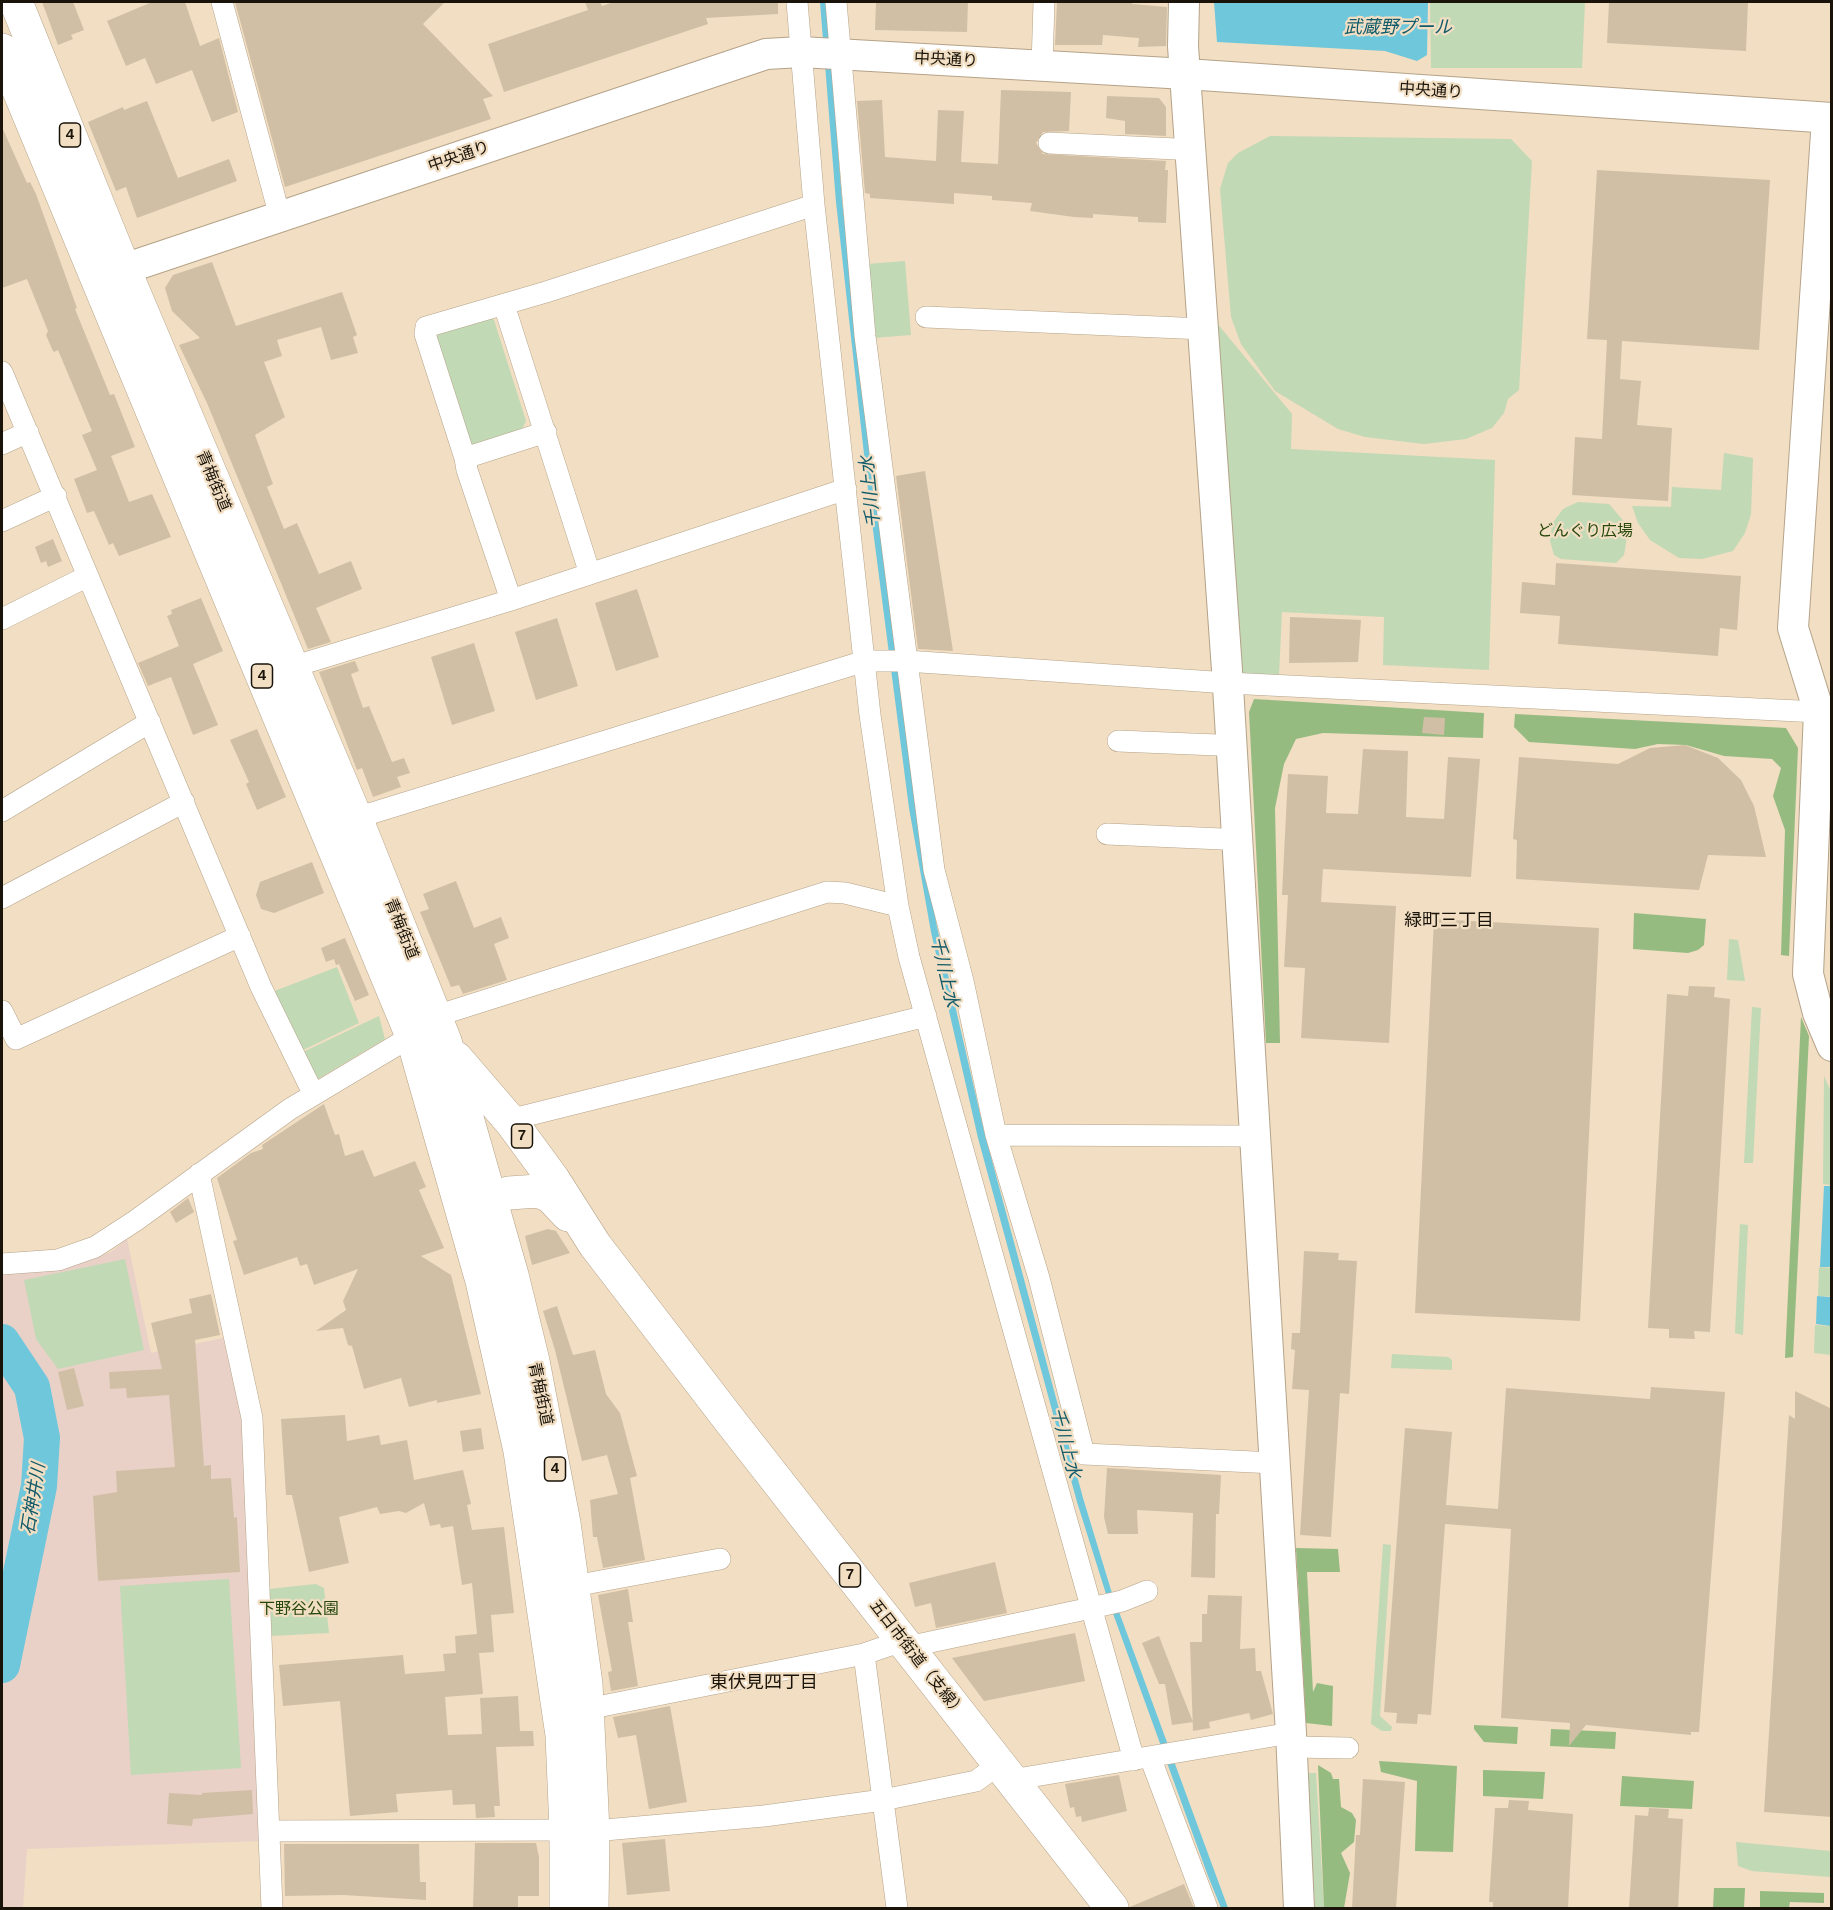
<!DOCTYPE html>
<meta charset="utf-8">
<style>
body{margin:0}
#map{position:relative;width:1833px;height:1910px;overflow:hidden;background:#f1dec3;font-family:Arial,sans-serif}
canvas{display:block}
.frame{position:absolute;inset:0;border:3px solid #191309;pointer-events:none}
</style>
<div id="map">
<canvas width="1833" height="1910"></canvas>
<div class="frame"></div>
</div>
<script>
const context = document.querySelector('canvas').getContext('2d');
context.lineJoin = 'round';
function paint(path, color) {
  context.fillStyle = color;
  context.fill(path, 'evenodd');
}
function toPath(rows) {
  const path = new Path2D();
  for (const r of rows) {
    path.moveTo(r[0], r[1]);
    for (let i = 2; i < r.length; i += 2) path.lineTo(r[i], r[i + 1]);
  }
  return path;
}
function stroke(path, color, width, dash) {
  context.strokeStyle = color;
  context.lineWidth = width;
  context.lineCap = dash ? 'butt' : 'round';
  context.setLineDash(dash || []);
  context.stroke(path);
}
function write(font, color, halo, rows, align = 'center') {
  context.font = font + ' Arial,"Noto Sans JP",sans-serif';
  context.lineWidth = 4.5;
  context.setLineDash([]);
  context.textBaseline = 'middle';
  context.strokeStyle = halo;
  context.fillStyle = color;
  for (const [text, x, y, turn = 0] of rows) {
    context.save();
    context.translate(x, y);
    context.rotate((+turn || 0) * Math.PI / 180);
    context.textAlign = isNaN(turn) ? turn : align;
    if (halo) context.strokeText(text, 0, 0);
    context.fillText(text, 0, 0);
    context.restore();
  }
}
paint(toPath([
 [127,1239,151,1353,223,1338,243,1417,263,1841,27,1849,23,1908,2,1908,2,1271,65,1268,111,1252]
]), '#e9d1c8');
paint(toPath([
 [1430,2,1585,2,1582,68,1431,68],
 [1270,136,1511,139,1532,161,1519,390,1508,399,1504,413,1492,428,1466,439,1424,444,1365,437,1338,429,1275,391,1241,344,1231,317,1220,189,1228,163,1238,153],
 [905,261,911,335,873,338,867,264],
 [489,317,494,320,526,421,521,431,476,446,469,442,434,344,439,332],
 [1216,322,1292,414,1291,449,1495,460,1489,670,1383,665,1384,617,1282,612,1279,675,1237,675],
 [1724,453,1753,458,1751,514,1745,533,1733,551,1702,559,1679,558,1650,540,1638,523,1632,506,1671,507,1672,487,1721,490],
 [1578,502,1609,504,1622,519,1627,537,1624,555,1616,563,1561,559,1554,555,1550,541,1552,524,1563,509],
 [1729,939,1738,940,1745,981,1727,980],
 [337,967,359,1023,301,1051,272,992],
 [1752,1007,1761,1008,1753,1163,1744,1163],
 [379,1016,385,1039,318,1079,301,1053],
 [1824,1076,1831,1092,1831,1185,1823,1184],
 [1740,1224,1748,1225,1743,1335,1735,1333],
 [125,1259,144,1350,58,1369,36,1339,24,1280],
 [1819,1267,1831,1268,1831,1296,1818,1296],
 [1815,1325,1831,1326,1831,1355,1814,1353],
 [1392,1354,1448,1357,1452,1360,1452,1370,1391,1368],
 [1383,1544,1391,1545,1380,1716,1392,1727,1391,1731,1382,1731,1371,1724],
 [229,1579,241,1768,131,1775,120,1586],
 [316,1584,324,1588,329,1633,272,1636,269,1589],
 [1307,1773,1316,1773,1324,1908,1315,1908],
 [1736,1842,1831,1851,1831,1877,1752,1871,1738,1866]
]), '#c1d9b5');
paint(toPath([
 [1254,699,1484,713,1483,738,1323,733,1296,739,1284,764,1275,808,1280,1043,1266,1043,1249,712],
 [1515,714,1786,728,1798,748,1789,956,1781,955,1785,830,1773,796,1781,768,1772,759,1724,756,1686,745,1658,744,1635,749,1529,742,1514,727],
 [1634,913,1706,919,1704,945,1698,950,1688,953,1633,949],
 [1801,1017,1809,1036,1793,1357,1785,1358],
 [1296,1548,1338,1549,1340,1572,1307,1572,1313,1692,1317,1683,1333,1686,1332,1726,1306,1723],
 [1474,1725,1518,1727,1517,1744,1484,1742,1474,1729],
 [1551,1729,1616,1732,1615,1749,1550,1746],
 [1379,1761,1457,1766,1453,1852,1415,1851,1417,1781,1381,1772],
 [1318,1765,1331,1773,1333,1779,1339,1779,1341,1807,1352,1813,1356,1820,1354,1842,1341,1853,1350,1873,1344,1908,1324,1908],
 [1483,1770,1545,1772,1543,1799,1483,1796],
 [1622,1776,1694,1781,1692,1809,1620,1806],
 [1714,1888,1745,1888,1744,1908,1713,1908],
 [1760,1891,1824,1893,1824,1903,1790,1902,1789,1908,1760,1908]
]), '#96bb81');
paint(toPath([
 [820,2,827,2,842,201,894,643,916,810,937,927,984,1131,1083,1498,1111,1590,1228,1908,1221,1908,1208,1876,1107,1597,1077,1502,978,1138,931,932,909,808,869,499,836,202],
 [1214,2,1428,2,1427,55,1417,61,1385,51,1217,42],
 [1824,1186,1831,1186,1831,1267,1820,1267],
 [1817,1296,1831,1297,1831,1326,1816,1324]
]), '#6fc7db');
stroke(toPath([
 [2,1342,32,1387,42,1438,39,1486,2,1665]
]), '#6fc7db', 36);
paint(toPath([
 [42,2,73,2,84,30,71,35,73,39,58,45],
 [152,2,185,2,200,46,219,38,238,112,212,122,192,70,156,84,145,58,126,66,107,21],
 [235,2,445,2,423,24,493,96,483,99,491,119,285,187],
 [585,2,600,2,602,6,614,2,778,2,778,14,706,18,708,24,504,92,488,44,588,10],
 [876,2,968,2,967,32,875,30],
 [1057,2,1132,2,1132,4,1167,7,1166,46,1138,47,1139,38,1103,35,1102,45,1055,45],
 [1609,2,1748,2,1746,51,1607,43],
 [1001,90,1071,92,1069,131,1043,132,1036,143,1043,154,1166,161,1165,170,1168,170,1166,223,1138,222,1138,217,1093,214,1093,218,1074,217,1030,211,1032,203,992,200,992,196,954,193,954,204,870,198,870,194,865,193,857,101,882,100,885,157,936,161,938,110,964,111,961,162,998,164],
 [1107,96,1159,98,1166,107,1166,136,1125,134,1125,121,1106,118],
 [147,101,178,178,229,159,237,181,137,218,126,187,116,191,88,122,123,107,124,110],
 [2,127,27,183,30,182,36,194,77,308,75,309,110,395,114,394,135,447,111,456,129,502,152,494,171,537,119,556,113,543,109,545,94,511,87,513,74,479,97,470,82,435,92,431,58,350,54,352,52,349,46,335,48,331,27,279,2,288],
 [1597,170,1770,180,1759,350,1622,341,1620,379,1641,381,1637,425,1672,428,1668,501,1572,495,1575,437,1602,439,1607,340,1587,339],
 [212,262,236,326,342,292,357,335,353,337,358,353,331,360,321,327,277,340,282,356,264,362,285,417,255,435,273,484,267,487,284,529,297,523,319,574,351,561,362,589,316,608,331,642,308,649,207,403,179,345,200,338,172,311,165,288,173,275],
 [925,471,953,651,918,649,896,476],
 [53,539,62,561,48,567,46,561,41,563,35,547],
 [1556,563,1741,576,1737,630,1720,628,1718,656,1558,644,1560,616,1520,613,1522,582,1555,585],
 [637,589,659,657,616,671,595,603],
 [201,598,223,651,193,664,218,725,193,735,171,677,148,686,138,663,179,646,167,616,172,614,171,610],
 [1290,617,1361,620,1358,662,1289,663],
 [557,618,578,686,536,700,515,632],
 [474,643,495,711,452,725,431,657],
 [355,661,359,671,351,674,363,708,369,706,392,762,404,758,410,773,397,777,401,787,373,797,362,768,357,770,319,672],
 [1424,717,1445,718,1444,735,1422,733],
 [257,729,286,797,257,810,246,784,249,782,230,740],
 [1685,745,1718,758,1741,780,1754,806,1766,857,1708,855,1699,890,1516,879,1517,840,1513,839,1519,757,1618,764,1650,748],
 [1363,749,1408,751,1406,817,1444,819,1448,757,1480,759,1471,877,1323,869,1321,902,1396,906,1389,1043,1301,1038,1305,968,1284,967,1288,895,1282,895,1288,774,1328,776,1326,813,1358,814],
 [312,862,324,893,274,913,261,909,256,895,260,882],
 [456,881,474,928,501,917,509,938,494,944,507,980,463,994,459,985,451,987,420,912,429,909,423,894],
 [1434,919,1599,928,1580,1321,1415,1313],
 [345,938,369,995,355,1001,339,964,336,965,334,959,326,962,321,948],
 [1689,986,1715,987,1714,997,1730,999,1710,1332,1694,1331,1695,1339,1669,1338,1669,1329,1648,1328,1667,994,1688,996],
 [324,1104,335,1135,339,1134,345,1156,363,1150,374,1177,415,1161,426,1187,419,1190,444,1248,421,1256,451,1275,481,1394,437,1403,437,1400,409,1407,401,1378,364,1389,352,1346,348,1345,343,1328,316,1331,346,1310,343,1301,358,1269,314,1285,307,1264,300,1266,297,1257,244,1275,233,1241,237,1240,217,1178,251,1153,263,1149,262,1145],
 [188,1198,194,1212,176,1223,170,1212],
 [548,1229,556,1231,570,1253,532,1265,525,1236],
 [1304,1251,1339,1253,1338,1260,1357,1261,1349,1394,1340,1393,1331,1537,1300,1535,1309,1390,1292,1389,1295,1350,1291,1349,1292,1333,1300,1333],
 [211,1294,220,1335,195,1340,204,1466,211,1465,211,1479,231,1478,234,1518,237,1517,240,1572,98,1581,93,1496,117,1492,116,1471,175,1467,169,1395,127,1398,126,1388,110,1389,109,1372,162,1369,151,1323,192,1313,189,1299],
 [557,1306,573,1355,595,1350,606,1394,620,1413,637,1476,630,1478,645,1560,603,1568,597,1537,593,1537,590,1500,618,1494,607,1455,582,1461,555,1350,543,1311],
 [74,1368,84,1406,67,1410,58,1372],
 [1651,1387,1725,1392,1699,1732,1691,1732,1691,1735,1586,1725,1569,1746,1570,1723,1501,1718,1511,1529,1445,1524,1431,1715,1418,1714,1417,1724,1396,1723,1397,1713,1384,1712,1405,1428,1452,1432,1446,1505,1498,1509,1506,1388,1650,1399],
 [1795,1391,1832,1409,1832,1817,1764,1812,1789,1415,1795,1419],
 [345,1415,347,1441,379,1435,381,1445,407,1440,414,1480,463,1470,471,1504,467,1505,472,1530,504,1527,514,1613,491,1615,494,1652,479,1653,483,1694,445,1697,448,1735,482,1734,480,1698,518,1696,520,1731,533,1731,534,1746,496,1747,500,1806,494,1806,495,1817,476,1818,475,1804,453,1805,452,1790,396,1794,398,1812,350,1816,340,1701,283,1706,279,1665,403,1655,405,1674,445,1671,443,1654,456,1653,455,1636,477,1634,472,1583,462,1585,453,1526,441,1528,440,1524,430,1526,424,1503,406,1513,399,1511,380,1514,377,1507,339,1517,349,1563,309,1572,292,1495,286,1495,281,1419],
 [481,1428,484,1449,463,1452,460,1431],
 [1107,1468,1221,1475,1219,1514,1216,1514,1215,1578,1191,1577,1193,1513,1137,1510,1138,1534,1108,1534,1104,1517],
 [995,1562,1007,1613,936,1628,931,1603,915,1607,909,1583],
 [628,1589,633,1622,628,1622,638,1686,611,1691,608,1672,612,1671,598,1595],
 [1208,1595,1242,1596,1240,1649,1255,1648,1256,1671,1261,1671,1273,1714,1251,1720,1249,1713,1209,1722,1210,1728,1193,1731,1190,1642,1202,1642,1202,1614,1207,1614],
 [1075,1633,1085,1681,984,1701,952,1658],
 [1159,1636,1167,1657,1193,1722,1172,1725,1165,1684,1159,1684,1142,1643],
 [670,1706,687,1802,649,1809,636,1735,618,1738,613,1717],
 [1119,1775,1127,1811,1082,1822,1081,1816,1076,1817,1074,1807,1070,1808,1065,1784],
 [1363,1779,1405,1782,1396,1908,1352,1908,1356,1835,1360,1835],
 [252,1790,253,1814,193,1819,192,1826,167,1824,169,1793,202,1795,202,1793],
 [1509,1800,1529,1801,1528,1810,1573,1814,1568,1908,1493,1908,1493,1902,1489,1902,1495,1808,1508,1808],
 [1649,1808,1669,1809,1668,1818,1683,1819,1678,1908,1629,1908,1635,1815,1648,1816],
 [665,1839,670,1891,627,1895,622,1843],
 [475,1843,536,1843,539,1857,539,1896,518,1896,518,1908,473,1908],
 [284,1844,419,1844,420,1882,426,1882,426,1900,343,1895,285,1896],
 [1184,1884,1194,1908,1130,1908,1130,1907]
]), '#d1bfa5');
const street = toPath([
 [222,2,280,217],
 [797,2,814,205,870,715,898,906,909,957,1134,1760],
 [836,2,865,336,934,870,963,981,996,1135,1039,1278,1084,1454,1275,1463],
 [1042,66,1044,2],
 [1049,143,1176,149],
 [504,305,590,574],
 [926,317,1204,329],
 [2,372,261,987,313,1093],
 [2,444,28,432],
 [465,458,546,432],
 [2,521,56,496],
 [511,600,467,470,465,458,425,334,426,327,546,292,814,205],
 [2,619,88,576],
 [292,667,511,600,846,489],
 [1118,741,1217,745],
 [2,811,150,722],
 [356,818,865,661,906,661,1228,683,1819,712],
 [1107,834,1222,839],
 [2,898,184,802],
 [2,1011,16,1039,240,936],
 [436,1016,827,892,845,893,898,906],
 [512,1123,521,1117,926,1016],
 [996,1135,1241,1136],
 [199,1174,252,1418,272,1908],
 [2,1264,58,1260,95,1247,135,1221,290,1109,412,1036],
 [590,1583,720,1559],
 [907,1647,1091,1608,1122,1601,1147,1591],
 [587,1709,864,1654],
 [1292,1747,1348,1748],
 [1150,1757,1207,1908],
 [1011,1780,1291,1733],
 [270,1831,566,1830],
 [593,1831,764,1816,883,1800,976,1781,999,1764],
 [897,1908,864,1654,902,1641]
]);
const secondary = toPath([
 [1184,2,1183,46,1227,670,1291,1733,1299,1908],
 [1827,118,1793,628,1819,712,1808,974,1818,1013,1832,1046],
 [100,277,766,54,801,52,1186,74,1832,118]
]);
const primary = toPath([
 [16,2,124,269,356,818,445,1041,512,1275,533,1361,564,1523,586,1684,593,1831,592,1908],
 [2,50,412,1036,482,1281,520,1451,562,1735,566,1830,566,1908],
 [456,1058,512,1123,553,1179,595,1245,731,1422,1112,1908],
 [469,1204,509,1193,538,1191,550,1196,568,1215]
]);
stroke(street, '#b5a389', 22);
stroke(secondary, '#b5a389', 32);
stroke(primary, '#b5a389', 34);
stroke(street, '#fff', 21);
stroke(secondary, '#fff', 30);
stroke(primary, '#fff', 33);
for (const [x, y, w] of [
 [70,135,21],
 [262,676,21],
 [522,1136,21],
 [555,1469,21],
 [850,1575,21]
]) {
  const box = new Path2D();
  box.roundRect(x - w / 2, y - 12, w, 24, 4.5);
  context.fillStyle = '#f1dec3';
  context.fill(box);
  stroke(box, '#191309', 1.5);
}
write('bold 15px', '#191309', null, [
 ["4",70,135],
 ["4",262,676],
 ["7",522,1136],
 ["4",555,1469],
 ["7",850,1575]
]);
write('16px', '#191309', '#f1dec3', [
 ["中央通り",946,60,3],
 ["中央通り",1431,91,4],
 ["中央通り",459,157,-19],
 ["青梅街道",213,481,67],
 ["青梅街道",401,929,68],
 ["青梅街道",540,1394,78],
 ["五日市街道（支線）",917,1659,52]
]);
write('16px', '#27480b', '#f1dec3', [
 ["どんぐり広場",1585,532],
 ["下野谷公園",299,1610]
]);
write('italic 18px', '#115b6a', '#f1dec3', [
 ["武蔵野プール",1398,28],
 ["千川上水",871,492,-96],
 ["千川上水",944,972,77],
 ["千川上水",1065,1443,75],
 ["石神井川",34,1499,-81]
]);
write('18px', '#191309', '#f1dec3', [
 ["緑町三丁目",1449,921],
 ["東伏見四丁目",764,1683]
]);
</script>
